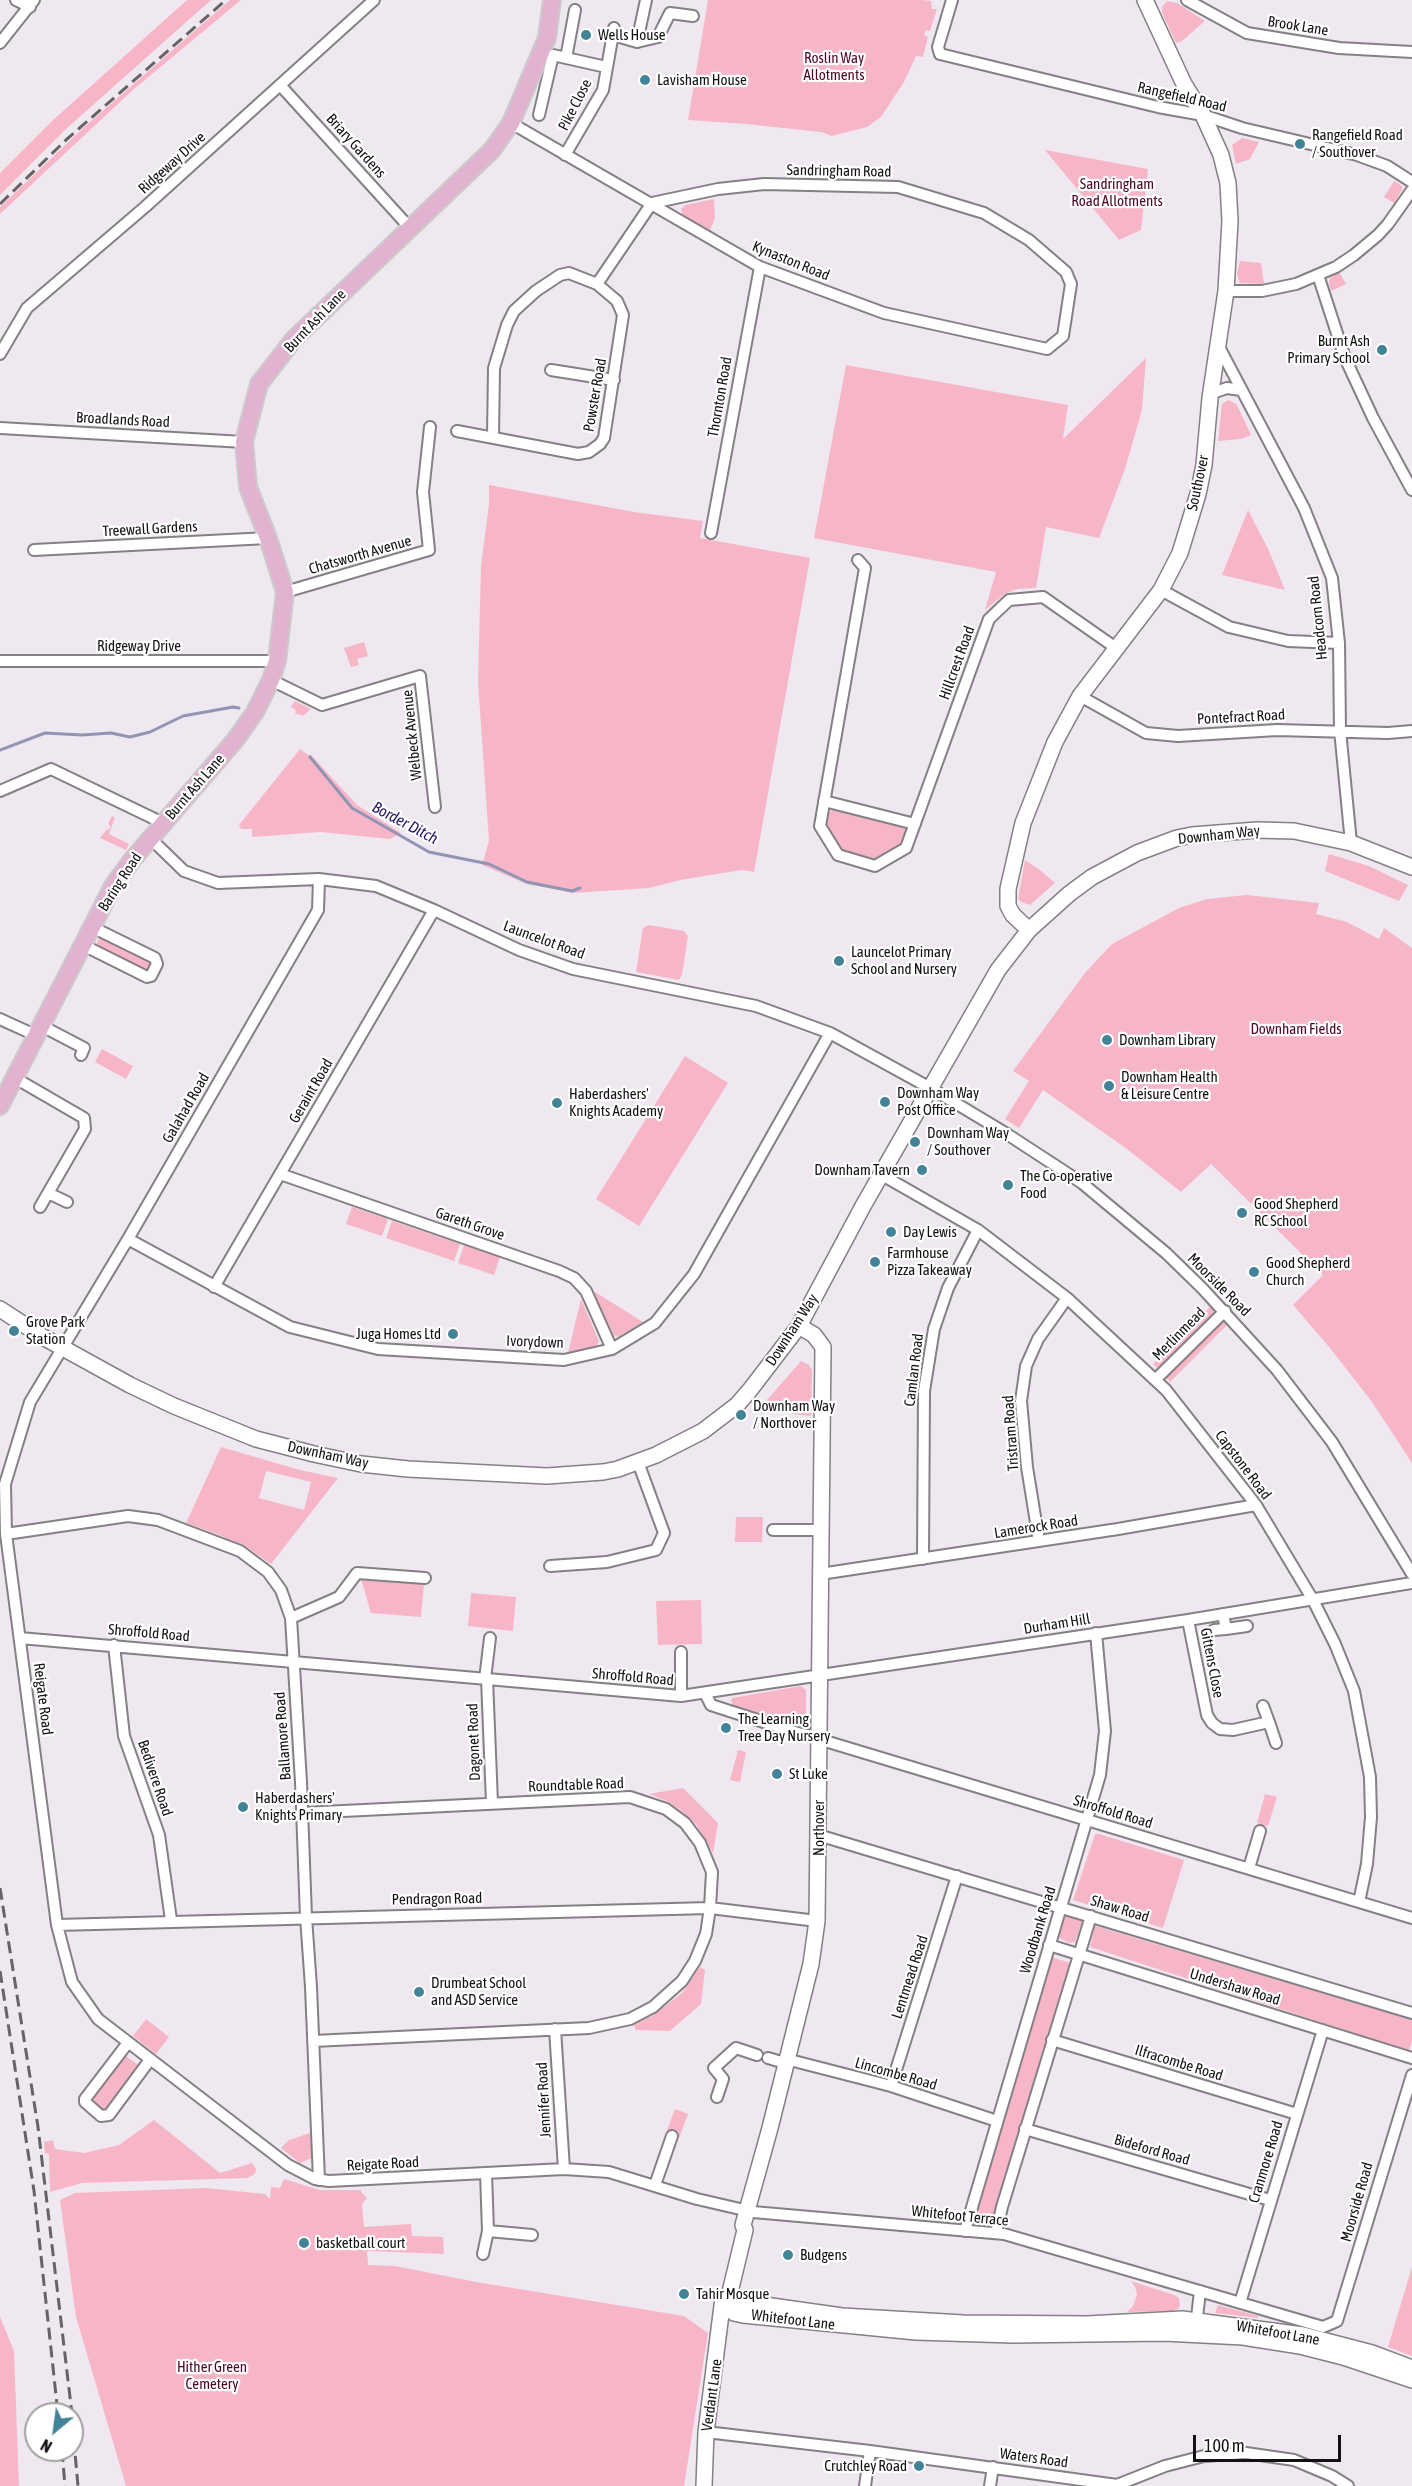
<!DOCTYPE html>
<style>
body{margin:0}
#map{position:relative;width:1412px;height:2486px;overflow:hidden;background:#efe8f0;font-family:"Asap Condensed",sans-serif}
canvas{display:block}
.north{position:absolute;left:24px;top:2402px;width:60px;height:60px;box-sizing:border-box;background:#fff;border:2px solid #a1a0a1;border-radius:50%;rotate:209deg;font-size:16px;font-weight:700;line-height:24px;text-align:center;color:#131114}
.north::after{content:'';display:block;margin:auto;width:21px;height:27px;background:#438397;clip-path:polygon(50% 0,100% 100%,50% 72%,0 100%)}
.scale{position:absolute;left:1193px;top:2435px;width:148px;height:27px;box-sizing:border-box;border:3px solid #131114;border-top:0;padding-left:8px;font-size:18px;line-height:21px;white-space:nowrap;color:#131114;-webkit-text-stroke:4px #fff;paint-order:stroke}
</style>
<div id="map">
<canvas width="1412" height="2486"></canvas>
<div class="north">N</div>
<div class="scale">100 m</div>
</div>
<script>
const context = document.querySelector('canvas').getContext('2d');
context.lineJoin = 'round';
function paint(path, color) {
  context.fillStyle = color;
  context.fill(path, 'evenodd');
}
function toPath(rows) {
  const path = new Path2D();
  for (const r of rows) {
    path.moveTo(r[0], r[1]);
    for (let i = 2; i < r.length; i += 2) path.lineTo(r[i], r[i + 1]);
  }
  return path;
}
function stroke(path, color, width, dash) {
  context.strokeStyle = color;
  context.lineWidth = width;
  context.lineCap = dash ? 'butt' : 'round';
  context.setLineDash(dash || []);
  context.stroke(path);
}
function write(font, color, halo, rows, align = 'center') {
  context.font = font + ' "Asap Condensed",sans-serif';
  context.lineWidth = 4.5;
  context.setLineDash([]);
  context.textBaseline = 'middle';
  context.strokeStyle = halo;
  context.fillStyle = color;
  for (const [text, x, y, turn = 0] of rows) {
    context.save();
    context.translate(x, y);
    context.rotate((+turn || 0) * Math.PI / 180);
    context.textAlign = isNaN(turn) ? turn : align;
    if (halo) context.strokeText(text, 0, 0);
    context.fillText(text, 0, 0);
    context.restore();
  }
}
paint(toPath([
 [187,0,211,0,66,129,0,195,0,173,52,121],
 [230,0,241,0,134,89,0,214,0,207,82,129],
 [708,0,922,0,931,1,932,9,937,9,930,31,926,30,924,35,928,37,923,57,916,56,904,82,881,117,867,127,832,136,821,132,746,124,688,120],
 [1167,1,1177,3,1205,21,1182,41,1176,43,1162,13,1162,7],
 [1242,138,1259,142,1250,159,1236,164,1232,145],
 [1045,150,1148,169,1141,230,1119,240],
 [1394,181,1402,186,1402,190,1394,203,1384,197],
 [714,199,715,218,710,230,683,215,681,209,685,205],
 [1240,261,1261,263,1264,284,1240,283,1237,274],
 [1339,272,1346,284,1331,291,1329,282,1330,278],
 [1146,358,1142,410,1125,469,1099,538,1046,527,1036,588,1017,589,1004,594,985,610,996,572,814,538,846,365,1068,405,1063,439],
 [1229,400,1237,405,1251,435,1241,439,1218,441,1222,404],
 [489,485,634,512,703,521,700,538,810,558,754,872,742,870,680,880,649,888,573,893,527,884,482,865,489,841,478,682,481,566,489,504],
 [1248,510,1269,551,1285,590,1222,575],
 [364,642,368,656,357,659,359,665,351,667,344,648],
 [295,701,311,709,303,716,295,713,296,710,291,707],
 [300,749,308,755,311,755,357,805,401,833,390,839,320,832,252,837,252,829,241,829,239,825],
 [834,809,907,828,904,844,875,860,844,852,834,840,825,823,827,813],
 [112,816,115,818,109,834,129,844,126,850,100,838,107,829,109,830,111,826,108,824],
 [1329,854,1369,866,1408,885,1399,901,1325,871],
 [1025,860,1040,870,1055,883,1030,905,1021,902,1018,899],
 [1247,895,1319,903,1316,914,1347,922,1379,939,1384,928,1412,948,1412,1463,1372,1402,1330,1348,1293,1305,1323,1275,1211,1164,1181,1192,1127,1149,1043,1090,1019,1128,1005,1119,1029,1081,1013,1071,1085,973,1112,944,1179,908,1207,899],
 [649,925,684,931,688,936,682,975,679,980,636,972,643,928],
 [100,936,154,962,149,973,95,947],
 [102,1049,133,1066,126,1079,95,1062],
 [685,1056,728,1083,639,1226,596,1199],
 [352,1207,388,1219,382,1236,346,1224],
 [392,1221,460,1244,454,1261,386,1238],
 [464,1245,500,1257,494,1275,458,1263],
 [594,1293,595,1292,643,1322,618,1337,613,1335],
 [581,1299,599,1341,596,1347,568,1353],
 [1210,1307,1216,1313,1159,1370,1153,1364],
 [1221,1319,1227,1325,1170,1382,1165,1376],
 [801,1361,809,1365,812,1370,811,1416,793,1414,767,1400],
 [221,1447,300,1470,338,1478,271,1564,248,1548,217,1534,186,1523],
 [266,1471,311,1482,304,1510,259,1498],
 [736,1517,763,1517,762,1542,735,1542],
 [361,1579,424,1584,421,1617,371,1613],
 [471,1593,516,1597,513,1631,468,1626],
 [701,1600,702,1644,658,1645,656,1601],
 [801,1686,806,1690,806,1727,734,1706,731,1701,732,1698],
 [738,1750,746,1752,740,1782,730,1780],
 [683,1788,718,1823,713,1853,696,1824,682,1811,667,1801,649,1794],
 [1265,1794,1277,1797,1268,1826,1257,1823],
 [1095,1834,1099,1834,1184,1860,1163,1928,1073,1900],
 [1065,1914,1083,1919,1075,1942,1069,1943,1058,1937],
 [1095,1926,1412,2020,1412,2040,1409,2051,1090,1947],
 [1051,1957,1071,1963,991,2225,973,2222],
 [700,1967,705,1970,701,2004,670,2031,636,2030,634,2025,652,2016,682,1993],
 [146,2019,169,2037,156,2054,133,2036],
 [123,2054,140,2066,104,2111,90,2102,90,2098],
 [675,2109,688,2114,679,2138,666,2133],
 [154,2120,220,2173,252,2163,256,2169,255,2174,247,2178,82,2183,50,2192,49,2154,45,2153,44,2142,53,2140,55,2149,84,2153,119,2145],
 [310,2133,312,2158,300,2163,281,2148,289,2140],
 [284,2179,320,2190,361,2190,362,2193,367,2198,362,2204,364,2227,411,2224,412,2236,443,2237,444,2254,367,2251,368,2265,395,2266,476,2282,684,2316,708,2333,684,2486,126,2486,76,2317,60,2200,75,2193,206,2188,265,2194,270,2199,271,2187,280,2188],
 [1412,2267,1412,2356,1388,2347],
 [1131,2281,1174,2295,1179,2298,1180,2306,1178,2309,1171,2311,1127,2312,1133,2306,1137,2294,1135,2287],
 [1218,2305,1258,2316,1258,2318,1215,2313],
 [0,2317,14,2351,19,2486,0,2486]
]), '#f7b6c8');
stroke(toPath([
 [0,750,45,733,82,735,111,733,130,737,150,732,183,716,233,707,239,708],
 [310,757,352,808,429,852,489,864,527,882,572,891,580,888]
]), '#9294b4', 3);
const street = toPath([
 [16,0,30,7],
 [952,0,938,47,940,54,1158,107,1203,115,1242,128,1357,155,1387,166,1412,182],
 [1187,0,1247,33,1339,48,1412,52],
 [613,35,637,42,646,0],
 [637,42,658,37,670,13,693,16],
 [0,43,34,0],
 [566,58,575,10],
 [280,85,410,228],
 [539,115,553,55,606,67],
 [511,123,760,267,884,313,1047,349,1063,336,1071,284,1066,272,1029,240,984,213,898,187,764,184,718,189,652,203],
 [565,155,603,90,614,28],
 [1318,275,1345,358,1373,418,1412,490],
 [597,284,652,203],
 [1226,291,1262,291,1296,284,1336,267,1354,255,1378,235,1388,224,1412,190],
 [1217,343,1304,508,1332,578,1339,643,1340,730,1351,843],
 [0,354,27,308,145,207,374,0],
 [551,370,614,380],
 [1210,394,1227,388,1241,390],
 [0,428,244,442],
 [457,431,578,454,589,452,600,444,604,438,623,315,617,301,597,284,569,273,560,275,536,291,514,311,507,325,494,368,493,437],
 [711,533,760,267],
 [34,550,268,538],
 [858,560,865,568,820,826,838,855,875,866,906,848,989,619,1009,600,1043,597,1116,648],
 [1161,590,1229,627,1288,641,1339,643],
 [285,592,429,550,423,492,430,427],
 [0,661,277,661],
 [271,680,322,705,420,676,435,807],
 [1080,696,1146,733,1178,736,1277,730,1388,733,1412,731],
 [0,791,51,769,163,823],
 [824,801,915,824],
 [150,838,184,871,218,883,319,879,376,886,434,910,519,950,573,969,756,1006,830,1033,932,1089,1007,1134,1082,1183,1166,1253,1202,1288,1277,1370,1332,1442,1412,1574],
 [319,879,318,910,128,1239,30,1402,5,1484,6,1534,57,1925,72,1982,98,2019,288,2165,315,2179,329,2181,564,2169,609,2172,697,2199,753,2212,1004,2234,1323,2327,1337,2321,1412,2075],
 [83,945,147,977,151,976,157,964,155,958,92,927],
 [0,1019,35,1035],
 [40,1025,84,1048,81,1055],
 [15,1078,84,1118,85,1129,40,1207],
 [280,1174,559,1271,574,1278,586,1291,612,1349],
 [882,1175,978,1230,1067,1298,1166,1390,1256,1505,1313,1600,1335,1644,1354,1691,1370,1777,1371,1817,1367,1864,1359,1902],
 [48,1193,67,1202],
 [128,1239,290,1327,378,1349,564,1360,612,1349,655,1323,694,1274,830,1033],
 [214,1287,434,910],
 [1155,1380,1225,1311],
 [773,1530,820,1530],
 [6,1534,128,1516,158,1520,240,1551,268,1572,281,1590,291,1618,301,1782,306,1917,311,1987,319,2180],
 [1039,1541,1027,1467,1021,1401,1026,1366,1038,1339,1067,1298],
 [923,1559,924,1391,934,1329,948,1288,978,1230],
 [550,1566,607,1562,656,1550,664,1533,638,1462],
 [820,1574,1118,1529,1256,1505],
 [291,1618,339,1597,357,1573,425,1578],
 [1188,1620,1207,1715,1212,1723,1220,1729,1233,1730,1269,1722,1276,1743],
 [1226,1629,1247,1626],
 [1214,1630,1226,1629,1223,1614],
 [20,1638,681,1696,1188,1620,1412,1583],
 [114,1645,124,1736,159,1835,171,1920],
 [681,1652,681,1696],
 [485,1679,490,1638],
 [487,1679,492,1803],
 [705,1693,711,1705,801,1734,813,1736,825,1741,1412,1918],
 [1263,1706,1269,1722],
 [302,1813,630,1797,666,1809,685,1823,700,1843,712,1872,710,1908,706,1934,695,1961,682,1981,653,2007,630,2019,589,2028,313,2041],
 [818,1835,1412,2013],
 [1249,1868,1260,1831],
 [57,1925,710,1908,817,1921],
 [1049,1945,1412,2058],
 [555,2029,564,2169],
 [1052,2040,1297,2114],
 [127,2044,85,2099,85,2102,101,2116,109,2115,149,2061],
 [768,2058,785,2063],
 [786,2059,891,2086,997,2121],
 [891,2086,957,1876],
 [717,2097,723,2079,714,2068,736,2048,757,2055],
 [1025,2129,1270,2200],
 [486,2173,488,2231,532,2235],
 [655,2185,672,2136],
 [965,2231,1100,1775,1105,1731,1096,1633],
 [996,2233,1002,2207,1091,1916],
 [483,2254,488,2231],
 [1240,2303,1323,2030],
 [1196,2326,1200,2291],
 [706,2432,870,2451,1117,2485,1165,2466,1204,2456,1246,2453,1294,2460,1332,2476,1348,2486],
 [865,2486,870,2451],
 [990,2486,993,2467]
]);
const secondary = toPath([
 [1029,930,1013,915,1008,906,1008,889,1023,823,1055,742,1080,696,1161,590,1180,553,1198,494,1204,465,1210,398,1226,291,1230,221,1228,183,1221,155,1203,115,1184,84,1145,0],
 [0,1309,43,1337,130,1385,174,1406,256,1439,314,1454,361,1464,408,1469,547,1476,603,1472,618,1469,656,1455,703,1431,737,1405,750,1390,799,1326,863,1206,998,970,1029,930,1069,894,1092,877,1137,853,1177,838,1192,835,1257,830,1294,831,1351,843,1412,867],
 [724,2304,730,2292,745,2230,743,2225,770,2128,811,1964,817,1921,823,1347,814,1335,799,1326],
 [724,2304,734,2313,743,2315,916,2332,1013,2335,1164,2333,1243,2337,1300,2346,1343,2357,1412,2380],
 [724,2304,736,2301,842,2316,963,2323,1087,2324,1182,2319,1303,2335,1372,2353,1412,2368],
 [704,2486,706,2432,723,2298]
]);
const primary = toPath([
 [0,1106,113,886,132,860,236,739,255,712,271,680,277,661,285,592,268,538,248,487,244,442,259,384,294,339,492,150,511,123,547,38,552,0]
]);
stroke(street, '#857f86', 14);
stroke(secondary, '#857f86', 18);
stroke(primary, '#cbcbcb', 20);
stroke(street, '#fff', 10);
stroke(secondary, '#fff', 15);
stroke(primary, '#e2b2d1', 16);
stroke(toPath([
 [0,204,67,139,226,0],
 [0,1888,38,2127,72,2414],
 [0,1971,34,2191,58,2414],
 [72,2420,78,2486],
 [62,2450,65,2486]
]), '#666367', 3, [12, 6]);
for (const [x, y, r, color] of [
 [586,35,6,"#438397"],
 [645,80,6,"#438397"],
 [1300,144,6,"#438397"],
 [1382,350,6,"#438397"],
 [839,961,6,"#438397"],
 [1107,1040,6,"#438397"],
 [1109,1086,6,"#438397"],
 [885,1102,6,"#438397"],
 [557,1103,6,"#438397"],
 [915,1142,6,"#438397"],
 [922,1170,6,"#438397"],
 [1008,1185,6,"#438397"],
 [1242,1213,6,"#438397"],
 [891,1232,6,"#438397"],
 [875,1262,6,"#438397"],
 [1254,1272,6,"#438397"],
 [14,1331,6,"#438397"],
 [453,1334,6,"#438397"],
 [741,1415,6,"#438397"],
 [726,1728,6,"#438397"],
 [777,1774,6,"#438397"],
 [243,1807,6,"#438397"],
 [419,1992,6,"#438397"],
 [304,2243,6,"#438397"],
 [788,2255,6,"#438397"],
 [684,2294,6,"#438397"],
 [919,2466,6,"#438397"]
]) {
  const dot = new Path2D();
  dot.arc(x, y, r, 0, 2 * Math.PI);
  context.fillStyle = color;
  context.fill(dot);
  stroke(dot, '#fff', 2);
}
write('15px', '#131114', '#fff', [
 ["Brook Lane",1298,26,9],
 ["Rangefield Road",1182,97,13],
 ["Pike Close",575,105,-63],
 ["Briary Gardens",356,146,48],
 ["Ridgeway Drive",172,163,-42],
 ["Sandringham Road",839,171,1],
 ["Kynaston Road",791,261,22],
 ["Burnt Ash Lane",315,321,-46],
 ["Powster Road",595,395,-80],
 ["Thornton Road",720,397,-80],
 ["Broadlands Road",123,420,3],
 ["Southover",1198,483,-78],
 ["Treewall Gardens",150,529,-3],
 ["Chatsworth Avenue",360,555,-16],
 ["Headcorn Road",1318,618,-96],
 ["Ridgeway Drive",139,646],
 ["Hillcrest Road",957,663,-70],
 ["Pontefract Road",1241,717,-3],
 ["Welbeck Avenue",412,735,-96],
 ["Burnt Ash Lane",195,787,-49],
 ["Downham Way",1219,835,-6],
 ["Baring Road",120,882,-57],
 ["Launcelot Road",544,940,20],
 ["Geraint Road",311,1091,-60],
 ["Galahad Road",186,1108,-60],
 ["Gareth Grove",470,1224,19],
 ["Moorside Road",1219,1285,45],
 ["Downham Way",792,1330,-57],
 ["Merlinmead",1179,1334,-45],
 ["Ivorydown",535,1342,2],
 ["Camlan Road",914,1370,-83],
 ["Tristram Road",1011,1433,-94],
 ["Downham Way",328,1455,12],
 ["Capstone Road",1243,1465,53],
 ["Lamerock Road",1036,1527,-9],
 ["Durham Hill",1057,1624,-9],
 ["Shroffold Road",149,1633,5],
 ["Gittens Close",1212,1663,79],
 ["Shroffold Road",633,1677,5],
 ["Reigate Road",43,1699,83],
 ["Ballamore Road",283,1736,-94],
 ["Dagonet Road",474,1742,-92],
 ["Bedivere Road",155,1778,71],
 ["Roundtable Road",576,1785,-2],
 ["Shroffold Road",1113,1812,17],
 ["Northover",819,1828,-90],
 ["Pendragon Road",437,1899,-1],
 ["Shaw Road",1120,1909,17],
 ["Woodbank Road",1038,1930,-73],
 ["Lentmead Road",910,1977,-72],
 ["Undershaw Road",1235,1987,17],
 ["Ilfracombe Road",1179,2063,17],
 ["Lincombe Road",896,2074,16],
 ["Jennifer Road",544,2100,-93],
 ["Bideford Road",1152,2150,16],
 ["Cranmore Road",1266,2162,-73],
 ["Reigate Road",383,2164,-3],
 ["Moorside Road",1357,2202,-74],
 ["Whitefoot Terrace",960,2216,6],
 ["Whitefoot Lane",793,2320,7],
 ["Whitefoot Lane",1278,2333,10],
 ["Verdant Lane",712,2395,-82],
 ["Waters Road",1034,2458,8]
]);
write('15px', '#131114', '#fff', [
 ["Wells House",598,35],
 ["Lavisham House",657,80],
 ["Rangefield Road",1312,135],
 ["/ Southover",1312,152],
 ["Burnt Ash",1370,341,"right"],
 ["Primary School",1370,358,"right"],
 ["Launcelot Primary",851,952],
 ["School and Nursery",851,969],
 ["Downham Library",1119,1040],
 ["Downham Health",1121,1077],
 ["& Leisure Centre",1121,1094],
 ["Downham Way",897,1093],
 ["Post Office",897,1110],
 ["Haberdashers'",569,1094],
 ["Knights Academy",569,1111],
 ["Downham Way",927,1133],
 ["/ Southover",927,1150],
 ["Downham Tavern",910,1170,"right"],
 ["The Co-operative",1020,1176],
 ["Food",1020,1193],
 ["Good Shepherd",1254,1204],
 ["RC School",1254,1221],
 ["Day Lewis",903,1232],
 ["Farmhouse",887,1253],
 ["Pizza Takeaway",887,1270],
 ["Good Shepherd",1266,1263],
 ["Church",1266,1280],
 ["Grove Park",26,1322],
 ["Station",26,1339],
 ["Juga Homes Ltd",441,1334,"right"],
 ["Downham Way",753,1406],
 ["/ Northover",753,1423],
 ["The Learning",738,1719],
 ["Tree Day Nursery",738,1736],
 ["St Luke",789,1774],
 ["Haberdashers'",255,1798],
 ["Knights Primary",255,1815],
 ["Drumbeat School",431,1983],
 ["and ASD Service",431,2000],
 ["basketball court",316,2243],
 ["Budgens",800,2255],
 ["Tahir Mosque",696,2294],
 ["Crutchley Road",907,2466,"right"]
], 'left');
write('15px', '#4f0526', '#fff', [
 ["Roslin Way",834,58],
 ["Allotments",834,75],
 ["Sandringham",1117,184],
 ["Road Allotments",1117,201],
 ["Downham Fields",1296,1029],
 ["Hither Green",212,2367],
 ["Cemetery",212,2384]
]);
write('italic 16px', '#241769', '#fff', [
 ["Border Ditch",405,823,28]
]);
</script>
